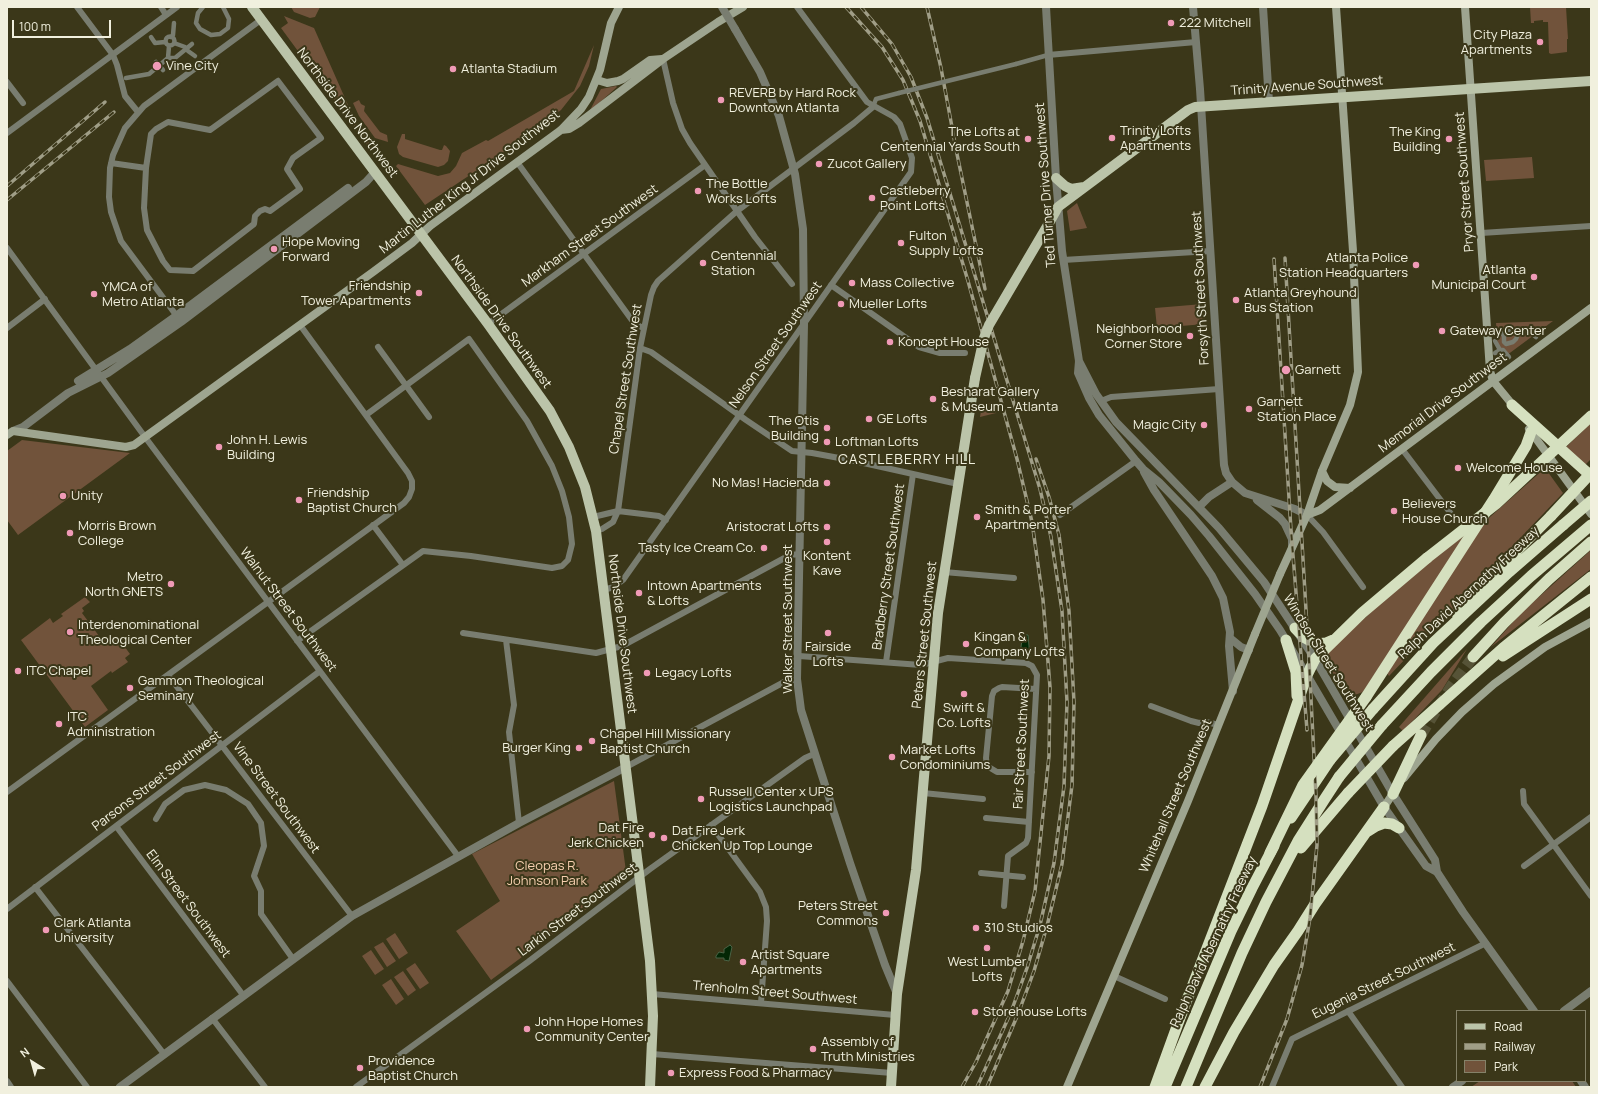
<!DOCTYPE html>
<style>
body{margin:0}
#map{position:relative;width:1598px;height:1094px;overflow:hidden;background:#3b3719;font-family:Manrope,sans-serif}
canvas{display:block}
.frame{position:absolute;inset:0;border:8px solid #f1f0de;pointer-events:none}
.legend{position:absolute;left:1456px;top:1010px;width:130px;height:72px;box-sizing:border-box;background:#3b3719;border:1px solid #848168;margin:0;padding:5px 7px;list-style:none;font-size:12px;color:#f1f0de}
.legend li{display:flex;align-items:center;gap:8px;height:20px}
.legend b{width:20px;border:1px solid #848168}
.north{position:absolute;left:12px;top:1042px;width:40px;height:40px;-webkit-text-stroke:3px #3b3719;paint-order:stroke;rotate:323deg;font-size:11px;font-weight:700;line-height:16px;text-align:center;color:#f1f0de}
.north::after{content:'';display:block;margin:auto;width:14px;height:18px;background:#f1f0de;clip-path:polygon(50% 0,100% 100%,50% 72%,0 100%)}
.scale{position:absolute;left:12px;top:20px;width:99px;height:18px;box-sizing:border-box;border:2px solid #f1f0de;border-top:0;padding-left:5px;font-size:12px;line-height:14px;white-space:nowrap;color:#f1f0de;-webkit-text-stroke:3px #3b3719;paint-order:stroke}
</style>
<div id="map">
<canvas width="1598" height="1094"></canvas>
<div class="frame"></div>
<ul class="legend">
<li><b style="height:5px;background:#bbc4a9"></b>Road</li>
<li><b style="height:5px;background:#a09e87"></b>Railway</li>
<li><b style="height:11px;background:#71533b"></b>Park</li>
</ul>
<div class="north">N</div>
<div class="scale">100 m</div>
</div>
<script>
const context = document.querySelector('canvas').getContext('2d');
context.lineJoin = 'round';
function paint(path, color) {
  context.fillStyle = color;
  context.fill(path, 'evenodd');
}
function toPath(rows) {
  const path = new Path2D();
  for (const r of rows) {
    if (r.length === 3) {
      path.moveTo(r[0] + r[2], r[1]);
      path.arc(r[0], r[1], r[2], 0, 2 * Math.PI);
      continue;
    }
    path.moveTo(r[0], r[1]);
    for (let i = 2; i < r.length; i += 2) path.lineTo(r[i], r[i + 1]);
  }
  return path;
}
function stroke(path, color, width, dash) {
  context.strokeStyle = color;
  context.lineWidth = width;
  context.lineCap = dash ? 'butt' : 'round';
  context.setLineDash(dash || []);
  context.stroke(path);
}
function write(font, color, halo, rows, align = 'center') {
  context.font = font + ' Manrope,sans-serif';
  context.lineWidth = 4;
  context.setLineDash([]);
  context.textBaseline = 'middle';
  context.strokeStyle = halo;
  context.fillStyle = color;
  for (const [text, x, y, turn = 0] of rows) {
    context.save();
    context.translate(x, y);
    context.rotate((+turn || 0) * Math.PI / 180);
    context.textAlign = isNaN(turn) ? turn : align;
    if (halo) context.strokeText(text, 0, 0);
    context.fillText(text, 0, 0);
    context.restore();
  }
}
paint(toPath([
 [291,7,320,7,315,17,310,18,294,12],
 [1530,7,1566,7,1568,39,1567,39,1567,52,1551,54,1549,53,1548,22,1543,22,1543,20,1534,21,1534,23,1531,23],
 [284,16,314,28,352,114,351,115,373,146,370,149,281,28,288,23],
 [594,45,589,66,580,86,561,110,481,169,479,169,425,205,396,166,398,164,438,176,450,173,456,166,462,153,486,140,488,141,574,91],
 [616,86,617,87,589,112,601,89],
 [359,100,361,104,365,106,364,111,380,132,387,135,388,142,375,138,359,116,353,103],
 [402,134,405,134,405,139,440,150,442,150,444,145,446,146,450,151,448,161,444,165,438,167,403,157,399,154,397,147],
 [1532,157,1534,178,1486,181,1484,160],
 [1077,203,1087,228,1070,231,1067,211],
 [1203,304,1205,324,1157,328,1155,308],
 [1553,321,1499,361,1496,323],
 [993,402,996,413,980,417,982,405],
 [1591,423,1591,459,1584,466,1566,447],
 [22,440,130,453,18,535,7,520,7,451],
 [1545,468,1563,493,1389,676,1387,673,1481,525],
 [1468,533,1363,692,1349,697,1324,662,1325,658,1323,657,1325,654,1366,617,1383,599,1415,572],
 [1591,550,1591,569,1491,647,1520,614],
 [85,597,90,602,82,608,84,611,82,613,102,640,105,639,107,641,116,635,130,654,125,658,128,662,112,673,111,671,91,686,108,710,85,727,21,640,50,618,53,623,63,616,61,614],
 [1467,649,1442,690,1403,731,1399,727],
 [614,781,627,879,491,980,456,931,500,901,472,854],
 [395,933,408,953,399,959,386,939],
 [383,942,396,961,387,967,374,947],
 [371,950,384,969,375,975,362,956],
 [415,963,429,983,420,989,406,969],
 [403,971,416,990,408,996,394,977],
 [391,979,404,999,396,1005,382,985],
 [1480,1081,1572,1081,1576,1087,1471,1087]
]), '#71533b');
const water = toPath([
 [1025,635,1028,635,1030,657,1021,657,1022,654,1020,654,1022,640,1024,639,1025,635],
 [730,945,732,947,729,961,724,960,724,958,716,958,716,956,719,952,724,953,724,949,730,945]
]);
paint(water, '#032705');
stroke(water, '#4a6346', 1);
stroke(toPath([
 [1421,735,1452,685,1473,657]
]), '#565337', 11, [11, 5.5]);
stroke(toPath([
 [170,41,4.5],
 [151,37,155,43,165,42],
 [171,37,173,35,174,23],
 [174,43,185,47],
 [188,51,195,56],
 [168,58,169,46],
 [156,62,163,70],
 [1016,64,1048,55],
 [126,78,149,74,168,58,175,58,192,44],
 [873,107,876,99,899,93],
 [1495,333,1500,333,1506,330,1518,334,1528,330,1536,337],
 [1502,333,1504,336,1504,342,1506,344,1513,342,1516,339,1518,334],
 [1495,341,1500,350],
 [1495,353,1500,350,1503,350,1509,357]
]), '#797d70', 4.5);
stroke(toPath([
 [77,7,113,55,117,65,125,96,138,112],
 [161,7,166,15],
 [1048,55,1196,42],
 [663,59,673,103,682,129,690,143,755,237,792,284],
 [278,81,321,138,293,158,287,169,300,189,270,211,265,209,260,211,255,216,254,224,193,271,170,270,163,261,147,230,144,208,146,168,151,134,156,129,168,122,210,130,278,81],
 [7,82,23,103],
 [7,133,177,7],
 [517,162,634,323,643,328],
 [111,163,146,168],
 [1481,233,1591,226],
 [7,248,145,437,458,856],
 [1063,260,1211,251],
 [831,285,919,347,940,353,965,353],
 [179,319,121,241,111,212,109,197,110,168,113,155,125,128,144,106,262,19],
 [488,324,705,165],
 [7,328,45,299],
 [378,347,429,417],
 [640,348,651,352,746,420,792,451,812,453,850,460,958,484],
 [1101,401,1111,397,1219,389],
 [1402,449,1455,519],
 [1060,515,1136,461],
 [1307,515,1323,532,1363,587],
 [593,517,618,511,659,516,666,520],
 [373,525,403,565],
 [596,531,602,529,613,522,618,511,640,348,651,295,654,287,658,281,737,211,854,123,873,107],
 [944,572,1014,578],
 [603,590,614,587,623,580,911,172,912,158,900,124,894,117,867,102,797,7],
 [463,633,596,653,622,646,790,555,800,554],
 [506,640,514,705,509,732,519,823],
 [297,641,423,551,471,556,552,568,562,566,568,560,572,544,569,517,562,491,552,466,527,421,469,339,366,415],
 [799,656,921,665,948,658,1026,663,1032,666,1037,675,1028,838,1026,843,1008,856,1004,906],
 [886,662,913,474],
 [168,675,352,916],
 [1151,706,1191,721,1199,723,1206,722,1219,725],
 [626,767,786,681,797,679],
 [1032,772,997,772,987,766,986,758,992,696,994,691,999,688,1002,687,1036,689],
 [1523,791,1524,804,1591,896],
 [7,792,404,503,409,497,412,489,412,481,408,473,300,325],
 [923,793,983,799],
 [986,818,1029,822],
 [156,819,165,804,184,790,205,785,226,790,248,804,261,823,264,846,254,876,261,891,261,914,293,959],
 [711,825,760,892,766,907,767,921,761,1003],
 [116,826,243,995],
 [1524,866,1591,817],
 [981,873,1023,877],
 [35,887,164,1054],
 [7,909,320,671],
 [1114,976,1165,999],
 [7,981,87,1087],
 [652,994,895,1015],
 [1348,1011,1402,1087],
 [212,1018,265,1087],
 [652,1054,892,1073],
 [7,1081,11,1087],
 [356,1087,528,962,650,869,805,758,814,754],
 [1272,1087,1292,1039,1486,943]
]), '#797d70', 6);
stroke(toPath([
 [1046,7,1056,178,1062,251,1079,361,1078,373,1089,398,1099,415,1136,461,1143,469,1159,482,1191,515,1209,536,1255,594,1280,630,1307,675,1384,807,1426,866,1437,872,1463,912,1534,1011],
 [1193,7,1200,89,1224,465,1226,473,1232,482,1245,493,1295,509,1307,515],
 [1263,7,1269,102],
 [735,29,760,72,779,116,795,174,803,229,804,324,797,679,801,710,850,863,885,965,897,994],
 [1079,361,1096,394,1116,422,1219,528,1264,582,1315,659,1393,794,1435,860,1437,872],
 [78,381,130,349,176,316,348,188],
 [13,431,23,427,68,393,108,373,181,322,366,182,375,172],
 [1144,472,1154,490,1212,576,1223,598,1230,632,1229,646,1233,691],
 [1257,500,1280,518,1285,524,1292,539,1292,547],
 [1199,507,1209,497,1232,482],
 [1230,638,1241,647,1249,650],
 [1564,1011,1591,991],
 [1581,1081,1585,1087],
 [120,1087,352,916,519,823,626,767],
 [1453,1087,1462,1081]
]), '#797d70', 8);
stroke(toPath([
 [1465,7,1490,371,1493,381,1516,409],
 [597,80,607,83,618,81,623,79,650,60,662,59],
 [561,130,569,129,579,123,663,59,718,22,743,7],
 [1529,429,1591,514],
 [7,435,13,431,126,447,134,445,145,437,373,272,412,243,430,226,561,130,581,109,589,97,600,70,611,23,619,7],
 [1322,471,1327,481,1335,487,1350,488],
 [1307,515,1320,510,1591,308],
 [1280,574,1307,515,1322,471,1350,405,1358,372,1353,251,1336,7],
 [1404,778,1436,739,1462,712,1494,684,1545,647,1591,622],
 [1384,807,1396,789],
 [1067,1087,1188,801,1255,634]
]), '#9ea590', 8);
stroke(toPath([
 [252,7,488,324,550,411,569,447,585,487,596,531,650,961,653,1016,650,1087],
 [1056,178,1065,186,1071,189,1084,187],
 [1049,223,1058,207,1188,110,1195,107,1591,81],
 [891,1087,897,994,916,870,938,613,975,378]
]), '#bbc4a9', 10);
stroke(toPath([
 [1512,405,1591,476],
 [1457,614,1467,601,1551,516],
 [1295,628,1305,638,1316,644,1326,643,1333,640],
 [1286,640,1296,672,1297,696],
 [1503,656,1591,599],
 [1473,657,1504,623,1549,579,1591,542],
 [1366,697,1494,499,1526,446,1531,432],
 [1373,709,1433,643,1509,572,1563,525],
 [1382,725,1431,672,1481,622,1531,576,1591,525],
 [1393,746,1503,648,1591,577],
 [1393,794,1421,735],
 [1291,818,1330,760],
 [1368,831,1376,826,1384,823,1392,824,1399,828],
 [1301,848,1348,793],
 [1155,1087,1180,1018,1262,806,1307,675,1315,659,1362,613,1427,558],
 [1165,1087,1231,931,1252,888,1274,846],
 [1186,1087,1242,953,1266,902,1298,841,1324,800,1339,777],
 [1205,1087,1234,1032,1274,965,1298,931,1315,904,1384,807]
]), '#d5e0bf', 11);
const rail = toPath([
 [846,7,882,47,903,80,920,121,968,281,1017,459,1032,522,1043,600,1050,687,1049,756,1035,891,1023,941,1008,991,976,1062,962,1087],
 [861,7,892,44,911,77,927,118,1040,489,1051,537,1062,611,1067,702,1064,786,1054,863,1040,925,1027,968,1011,1012,977,1087],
 [927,7,941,68,957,154,985,289],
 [7,186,105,102],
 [7,200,114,112],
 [1274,259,1291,530,1307,730],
 [987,1087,1018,1014,1034,971,1047,926,1062,864,1072,785,1074,702,1069,611,1059,535,1049,497,1036,459],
 [1260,1087,1287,1019,1302,965,1310,918,1317,845,1316,796,1309,660,1285,258]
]);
stroke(rail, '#a09e87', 3.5);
stroke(rail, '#3b3719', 2, [6]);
stroke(toPath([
 [203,7,198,13,196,23,200,29,211,35,220,34,228,28,229,19,223,7],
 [899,93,1016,64]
]), '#797d70', 4.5);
stroke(toPath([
 [722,7,735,29]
]), '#797d70', 8);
stroke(toPath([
 [1255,634,1280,574]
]), '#9ea590', 8);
stroke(toPath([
 [975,378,984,338,989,325,1049,223]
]), '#bbc4a9', 10);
stroke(toPath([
 [1551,516,1591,473],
 [1563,525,1591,501],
 [1427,558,1496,504,1591,416],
 [1330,760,1373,709],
 [1339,777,1382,725],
 [1348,793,1393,746],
 [1270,853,1303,785,1366,697]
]), '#d5e0bf', 11);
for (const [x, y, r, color] of [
 [1171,23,4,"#f09ab6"],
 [1540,42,4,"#f09ab6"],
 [157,66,5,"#f09ab6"],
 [453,69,4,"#f09ab6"],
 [721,100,4,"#f09ab6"],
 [1112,138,4,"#f09ab6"],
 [1028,139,4,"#f09ab6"],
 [1449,139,4,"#f09ab6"],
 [819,164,4,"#f09ab6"],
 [698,191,4,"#f09ab6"],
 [872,198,4,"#f09ab6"],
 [901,243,4,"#f09ab6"],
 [274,249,4,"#f09ab6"],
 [703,263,4,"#f09ab6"],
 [1416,265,4,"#f09ab6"],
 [1534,277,4,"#f09ab6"],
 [852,283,4,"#f09ab6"],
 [419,293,4,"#f09ab6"],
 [94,294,4,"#f09ab6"],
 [1236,300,4,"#f09ab6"],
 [841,304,4,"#f09ab6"],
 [1442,331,4,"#f09ab6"],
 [1190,336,4,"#f09ab6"],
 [890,342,4,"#f09ab6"],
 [1286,370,5,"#f09ab6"],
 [933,399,4,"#f09ab6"],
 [1249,409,4,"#f09ab6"],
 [869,419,4,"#f09ab6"],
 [1204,425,4,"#f09ab6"],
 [827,428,4,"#f09ab6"],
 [827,442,4,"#f09ab6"],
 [219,447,4,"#f09ab6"],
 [1458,468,4,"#f09ab6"],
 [827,483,4,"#f09ab6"],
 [63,496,4,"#f09ab6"],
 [299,500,4,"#f09ab6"],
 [1394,511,4,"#f09ab6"],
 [977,517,4,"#f09ab6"],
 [827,527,4,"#f09ab6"],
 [70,533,4,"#f09ab6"],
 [827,542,4,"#f09ab6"],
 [764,548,4,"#f09ab6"],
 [171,584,4,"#f09ab6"],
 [639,593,4,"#f09ab6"],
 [70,632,4,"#f09ab6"],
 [828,633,4,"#f09ab6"],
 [966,644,4,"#f09ab6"],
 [18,671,4,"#f09ab6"],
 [647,673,4,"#f09ab6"],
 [130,688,4,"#f09ab6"],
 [964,694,4,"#f09ab6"],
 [59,724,4,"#f09ab6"],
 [592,741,4,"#f09ab6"],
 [579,748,4,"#f09ab6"],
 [892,757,4,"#f09ab6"],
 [701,799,4,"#f09ab6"],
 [652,835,4,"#f09ab6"],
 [664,838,4,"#f09ab6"],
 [886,913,4,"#f09ab6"],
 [976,928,4,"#f09ab6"],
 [46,930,4,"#f09ab6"],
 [987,948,4,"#f09ab6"],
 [743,962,4,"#f09ab6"],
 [975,1012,4,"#f09ab6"],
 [527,1029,4,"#f09ab6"],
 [813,1049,4,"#f09ab6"],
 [360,1068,4,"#f09ab6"],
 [671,1073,4,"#f09ab6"]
]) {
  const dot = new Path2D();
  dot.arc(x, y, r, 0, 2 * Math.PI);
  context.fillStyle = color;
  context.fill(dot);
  stroke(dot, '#3b3719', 1.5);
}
write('13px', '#f1f0de', '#3b3719', [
 ["222 Mitchell",1179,23],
 ["City Plaza",1532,35,"right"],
 ["Apartments",1532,50,"right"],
 ["Vine City",166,66],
 ["Atlanta Stadium",461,69],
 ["REVERB by Hard Rock",729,93],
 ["Downtown Atlanta",729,108],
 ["Trinity Lofts",1120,131],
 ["Apartments",1120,146],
 ["The Lofts at",1020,132,"right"],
 ["Centennial Yards South",1020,147,"right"],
 ["The King",1441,132,"right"],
 ["Building",1441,147,"right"],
 ["Zucot Gallery",827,164],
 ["The Bottle",706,184],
 ["Works Lofts",706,199],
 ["Castleberry",880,191],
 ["Point Lofts",880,206],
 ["Fulton",909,236],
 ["Supply Lofts",909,251],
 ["Hope Moving",282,242],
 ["Forward",282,257],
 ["Centennial",711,256],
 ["Station",711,271],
 ["Atlanta Police",1408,258,"right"],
 ["Station Headquarters",1408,273,"right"],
 ["Atlanta",1526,270,"right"],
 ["Municipal Court",1526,285,"right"],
 ["Mass Collective",860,283],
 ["Friendship",411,286,"right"],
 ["Tower Apartments",411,301,"right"],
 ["YMCA of",102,287],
 ["Metro Atlanta",102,302],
 ["Atlanta Greyhound",1244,293],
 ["Bus Station",1244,308],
 ["Mueller Lofts",849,304],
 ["Neighborhood",1182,329,"right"],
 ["Corner Store",1182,344,"right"],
 ["Gateway Center",1450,331],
 ["Koncept House",898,342],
 ["Garnett",1295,370],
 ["Besharat Gallery",941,392],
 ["& Museum - Atlanta",941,407],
 ["Garnett",1257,402],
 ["Station Place",1257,417],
 ["GE Lofts",877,419],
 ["The Otis",819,421,"right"],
 ["Building",819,436,"right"],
 ["Magic City",1196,425,"right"],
 ["John H. Lewis",227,440],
 ["Building",227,455],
 ["Loftman Lofts",835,442],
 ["Welcome House",1466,468],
 ["No Mas! Hacienda",819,483,"right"],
 ["Friendship",307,493],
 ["Baptist Church",307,508],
 ["Unity",71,496],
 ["Believers",1402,504],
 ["House Church",1402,519],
 ["Smith & Porter",985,510],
 ["Apartments",985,525],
 ["Morris Brown",78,526],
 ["College",78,541],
 ["Aristocrat Lofts",819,527,"right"],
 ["Tasty Ice Cream Co.",756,548,"right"],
 ["Kontent",827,556,"center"],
 ["Kave",827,571,"center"],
 ["Metro",163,577,"right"],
 ["North GNETS",163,592,"right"],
 ["Intown Apartments",647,586],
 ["& Lofts",647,601],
 ["Interdenominational",78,625],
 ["Theological Center",78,640],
 ["Kingan &",974,637],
 ["Company Lofts",974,652],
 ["Fairside",828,647,"center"],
 ["Lofts",828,662,"center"],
 ["ITC Chapel",26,671],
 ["Legacy Lofts",655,673],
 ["Gammon Theological",138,681],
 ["Seminary",138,696],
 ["Swift &",964,708,"center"],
 ["Co. Lofts",964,723,"center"],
 ["ITC",67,717],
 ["Administration",67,732],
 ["Chapel Hill Missionary",600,734],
 ["Baptist Church",600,749],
 ["Burger King",571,748,"right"],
 ["Market Lofts",900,750],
 ["Condominiums",900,765],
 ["Russell Center x UPS",709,792],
 ["Logistics Launchpad",709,807],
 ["Dat Fire",644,828,"right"],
 ["Jerk Chicken",644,843,"right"],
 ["Dat Fire Jerk",672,831],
 ["Chicken Up Top Lounge",672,846],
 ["Peters Street",878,906,"right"],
 ["Commons",878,921,"right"],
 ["Clark Atlanta",54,923],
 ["University",54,938],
 ["310 Studios",984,928],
 ["Artist Square",751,955],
 ["Apartments",751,970],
 ["West Lumber",987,962,"center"],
 ["Lofts",987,977,"center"],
 ["Storehouse Lofts",983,1012],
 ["John Hope Homes",535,1022],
 ["Community Center",535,1037],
 ["Assembly of",821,1042],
 ["Truth Ministries",821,1057],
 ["Providence",368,1061],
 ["Baptist Church",368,1076],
 ["Express Food & Pharmacy",679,1073]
], 'left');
write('13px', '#f1f0de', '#3b3719', [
 ["Trinity Avenue Southwest",1307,86,-4],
 ["Northside Drive Northwest",347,113,53],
 ["Martin Luther King Jr Drive Southwest",470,182,-38],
 ["Pryor Street Southwest",1465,182,-94],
 ["Ted Turner Drive Southwest",1046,185,-94],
 ["Markham Street Southwest",590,236,-36],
 ["Forsyth Street Southwest",1201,288,-93],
 ["Northside Drive Southwest",501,322,54],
 ["Nelson Street Southwest",776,345,-55],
 ["Chapel Street Southwest",626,379,-81],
 ["Memorial Drive Southwest",1443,403,-37],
 ["Bradberry Street Southwest",889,567,-82],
 ["Ralph David Abernathy Freeway",1469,593,-43],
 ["Walnut Street Southwest",288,610,53],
 ["Walker Street Southwest",788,619,-90],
 ["Northside Drive Southwest",622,634,83],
 ["Peters Street Southwest",925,635,-84],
 ["Windsor Street Southwest",1328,663,58],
 ["Fair Street Southwest",1022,744,-87],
 ["Parsons Street Southwest",157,781,-37],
 ["Whitehall Street Southwest",1176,796,-67],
 ["Vine Street Southwest",276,798,53],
 ["Elm Street Southwest",188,904,53],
 ["Larkin Street Southwest",578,910,-37],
 ["Ralph David Abernathy Freeway",1214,942,-65],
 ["Eugenia Street Southwest",1384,981,-26],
 ["Trenholm Street Southwest",775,993,5]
]);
write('13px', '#f6cfaf', '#3b3719', [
 ["Cleopas R.",547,866],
 ["Johnson Park",547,881]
]);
context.letterSpacing = '1px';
write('14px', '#f1f0de', '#3b3719', [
 ["CASTLEBERRY HILL",907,460]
]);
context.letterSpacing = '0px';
</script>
